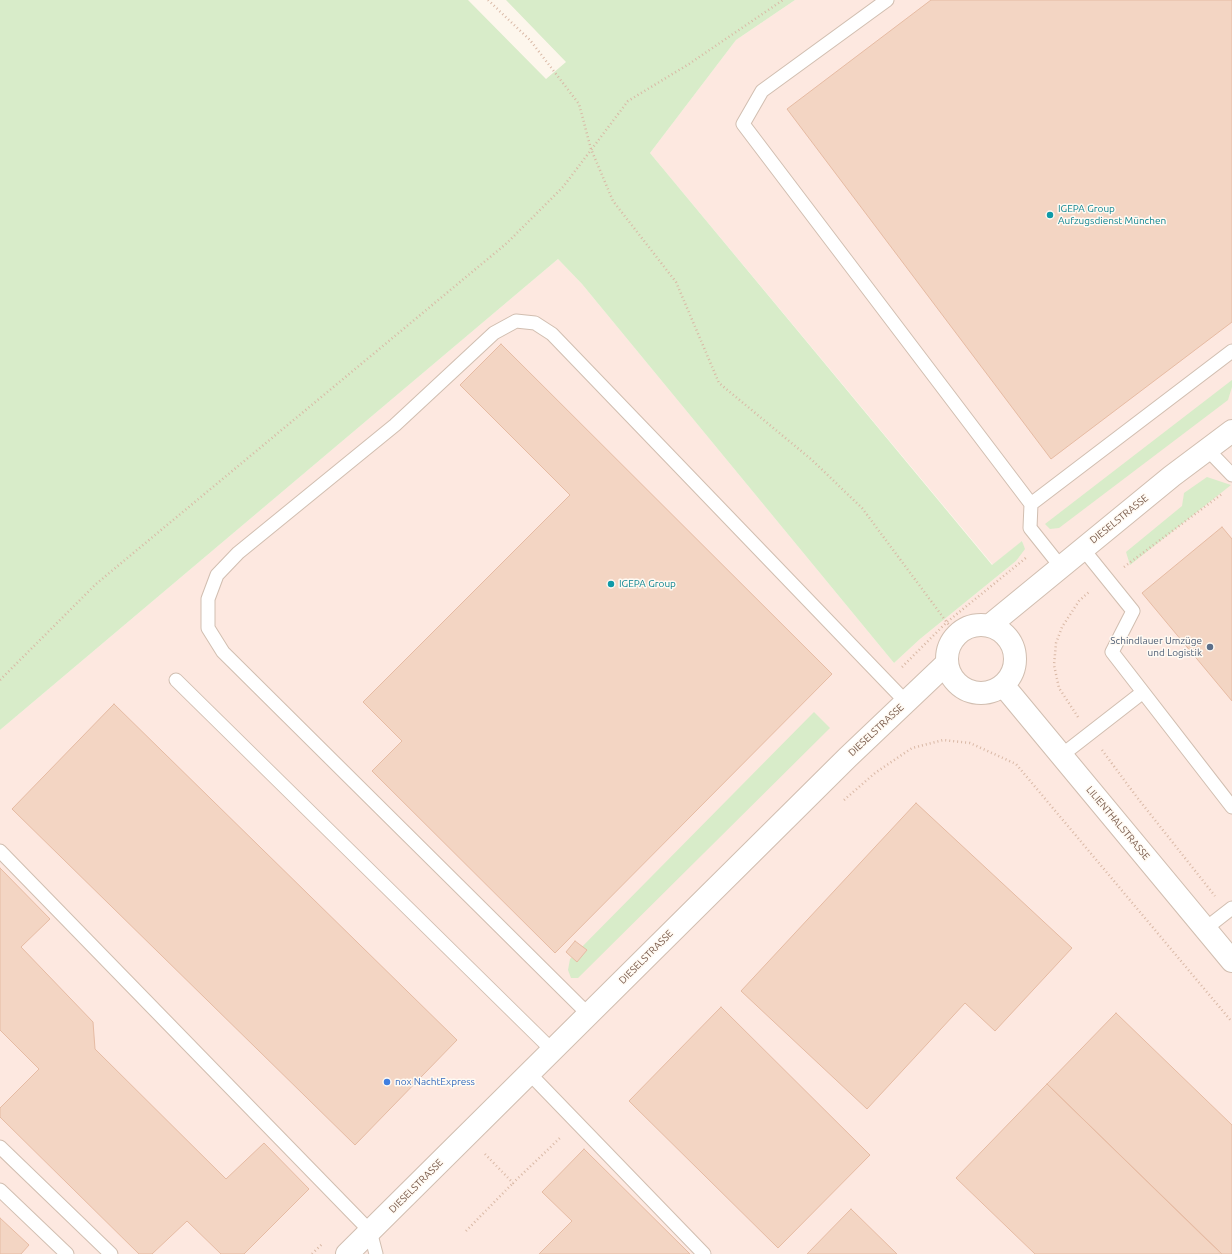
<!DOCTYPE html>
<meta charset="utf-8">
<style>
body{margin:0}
canvas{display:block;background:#fdf6ec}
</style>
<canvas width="1232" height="1254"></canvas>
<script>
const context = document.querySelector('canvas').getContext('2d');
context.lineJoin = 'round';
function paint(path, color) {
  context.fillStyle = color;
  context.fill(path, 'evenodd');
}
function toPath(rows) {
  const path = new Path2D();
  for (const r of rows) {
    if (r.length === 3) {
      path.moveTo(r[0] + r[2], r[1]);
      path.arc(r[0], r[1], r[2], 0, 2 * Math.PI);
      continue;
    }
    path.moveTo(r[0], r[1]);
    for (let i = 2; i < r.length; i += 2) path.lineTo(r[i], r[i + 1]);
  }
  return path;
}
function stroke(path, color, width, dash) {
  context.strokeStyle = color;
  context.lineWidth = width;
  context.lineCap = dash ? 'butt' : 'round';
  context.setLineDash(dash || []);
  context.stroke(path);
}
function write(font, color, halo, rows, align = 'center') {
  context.font = font + ' Ubuntu,sans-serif';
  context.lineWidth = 3;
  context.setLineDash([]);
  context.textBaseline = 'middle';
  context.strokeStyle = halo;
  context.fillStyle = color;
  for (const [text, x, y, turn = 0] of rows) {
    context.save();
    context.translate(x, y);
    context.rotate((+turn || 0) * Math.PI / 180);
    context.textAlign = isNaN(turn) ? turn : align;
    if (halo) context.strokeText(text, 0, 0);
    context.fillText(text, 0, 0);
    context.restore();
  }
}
paint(toPath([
 [795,0,1232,0,1232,1254,0,1254,0,730,558,259,582,284,894,663,920,639,1016,561,1023,541,993,565,650,153,736,40]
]), '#fde8e0');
paint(toPath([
 [0,0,468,0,546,79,566,62,506,0,795,0,736,40,650,153,992,565,1022,541,1025,549,1016,561,920,639,894,663,582,284,558,259,0,730],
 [1232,380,1232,387,1228,400,1059,528,1050,529,1045,524],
 [1207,477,1231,485,1130,565,1126,552,1182,506,1184,493],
 [814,712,830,728,578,978,571,978,568,970,570,959]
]), '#d8ecc9');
const building = toPath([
 [931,0,1232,0,1232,322,1051,459,787,109,931,0],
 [501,344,832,674,555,953,372,771,402,741,363,702,570,495,460,385,501,344],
 [1222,527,1232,539,1232,701,1142,593,1222,527],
 [114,704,457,1040,355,1145,12,809,114,704],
 [916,803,1072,948,995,1031,965,1003,867,1109,741,991,916,803],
 [0,868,50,919,21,947,93,1022,95,1049,226,1179,264,1143,309,1189,244,1254,221,1254,187,1221,152,1254,139,1254,0,1117,0,1108,39,1069,0,1030,0,868],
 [575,941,587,950,577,962,566,952,575,941],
 [721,1007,870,1155,778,1248,629,1101,721,1007],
 [1116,1013,1232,1125,1232,1254,1222,1254,1047,1084,1116,1013],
 [1047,1084,1206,1239,1222,1254,1035,1254,956,1178,1047,1084],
 [584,1149,690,1254,539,1254,572,1221,542,1192,584,1149],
 [851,1209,897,1254,807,1254,851,1209],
 [0,1218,29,1245,21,1254,0,1254,0,1218]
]);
paint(building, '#f3d5c3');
stroke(building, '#e6bba3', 1);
const service = toPath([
 [887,0,762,91,743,124,1031,504,1030,528,1061,567],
 [1207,449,1232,475],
 [1031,504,1232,351],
 [1083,549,1133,611,1112,652,1232,807],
 [176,680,552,1050],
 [1062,755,1143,692],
 [0,851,370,1231,376,1254],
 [1205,929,1232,908],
 [588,1014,223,652,208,628,208,599,217,575,238,553,395,425,494,333,516,321,535,323,552,334,906,702],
 [529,1073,704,1254],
 [0,1147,111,1254],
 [0,1190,67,1254]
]);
const minor = toPath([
 [981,659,34],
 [989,626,1172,476,1232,431],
 [1003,685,1232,961],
 [347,1254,848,757,947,663]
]);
stroke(service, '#d1beb0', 15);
stroke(minor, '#d1beb0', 24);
stroke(toPath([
 [488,0,530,40,579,104,591,149,613,201,676,282,719,383,812,460,862,508,957,636],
 [1124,567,1222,494],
 [902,667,947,622,1027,557],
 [0,680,96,584,507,243,563,187,628,101,689,64,783,0],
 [1078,717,1059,688,1054,665,1056,643,1062,627,1079,601,1090,591],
 [1102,750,1136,796,1215,896],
 [844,800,875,773,912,748,943,740,970,743,1016,764,1232,1022],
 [485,1154,513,1183,561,1137],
 [466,1231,513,1183],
 [312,1254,323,1243]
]), '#d9b8a5', 2.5, [1, 3]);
stroke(service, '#fff', 13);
stroke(minor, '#fff', 22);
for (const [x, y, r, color] of [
 [1050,215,4,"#0f9aa8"],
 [611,584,4,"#0f9aa8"],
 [1210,647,4,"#5c6f8a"],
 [387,1082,4,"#3f7fe0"]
]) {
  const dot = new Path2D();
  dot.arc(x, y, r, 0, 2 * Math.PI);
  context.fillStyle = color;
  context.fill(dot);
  stroke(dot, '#fffaf3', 1.5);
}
write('10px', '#0d838f', '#fffaf3', [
 ["IGEPA Group",1058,209],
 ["Aufzugsdienst München",1058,221],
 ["IGEPA Group",619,584]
], 'left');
write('10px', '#7a5c4d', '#fffaf3', [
 ["DIESELSTRASSE",1119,519,-39],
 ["DIESELSTRASSE",876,730,-43],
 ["LILIENTHALSTRASSE",1118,823,50],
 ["DIESELSTRASSE",646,957,-45],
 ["DIESELSTRASSE",416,1186,-45]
]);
write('10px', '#4e5e75', '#fffaf3', [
 ["Schindlauer Umzüge",1202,641],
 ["und Logistik",1202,653]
], 'right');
write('10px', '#366cbe', '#fffaf3', [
 ["nox NachtExpress",395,1082]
], 'left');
</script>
